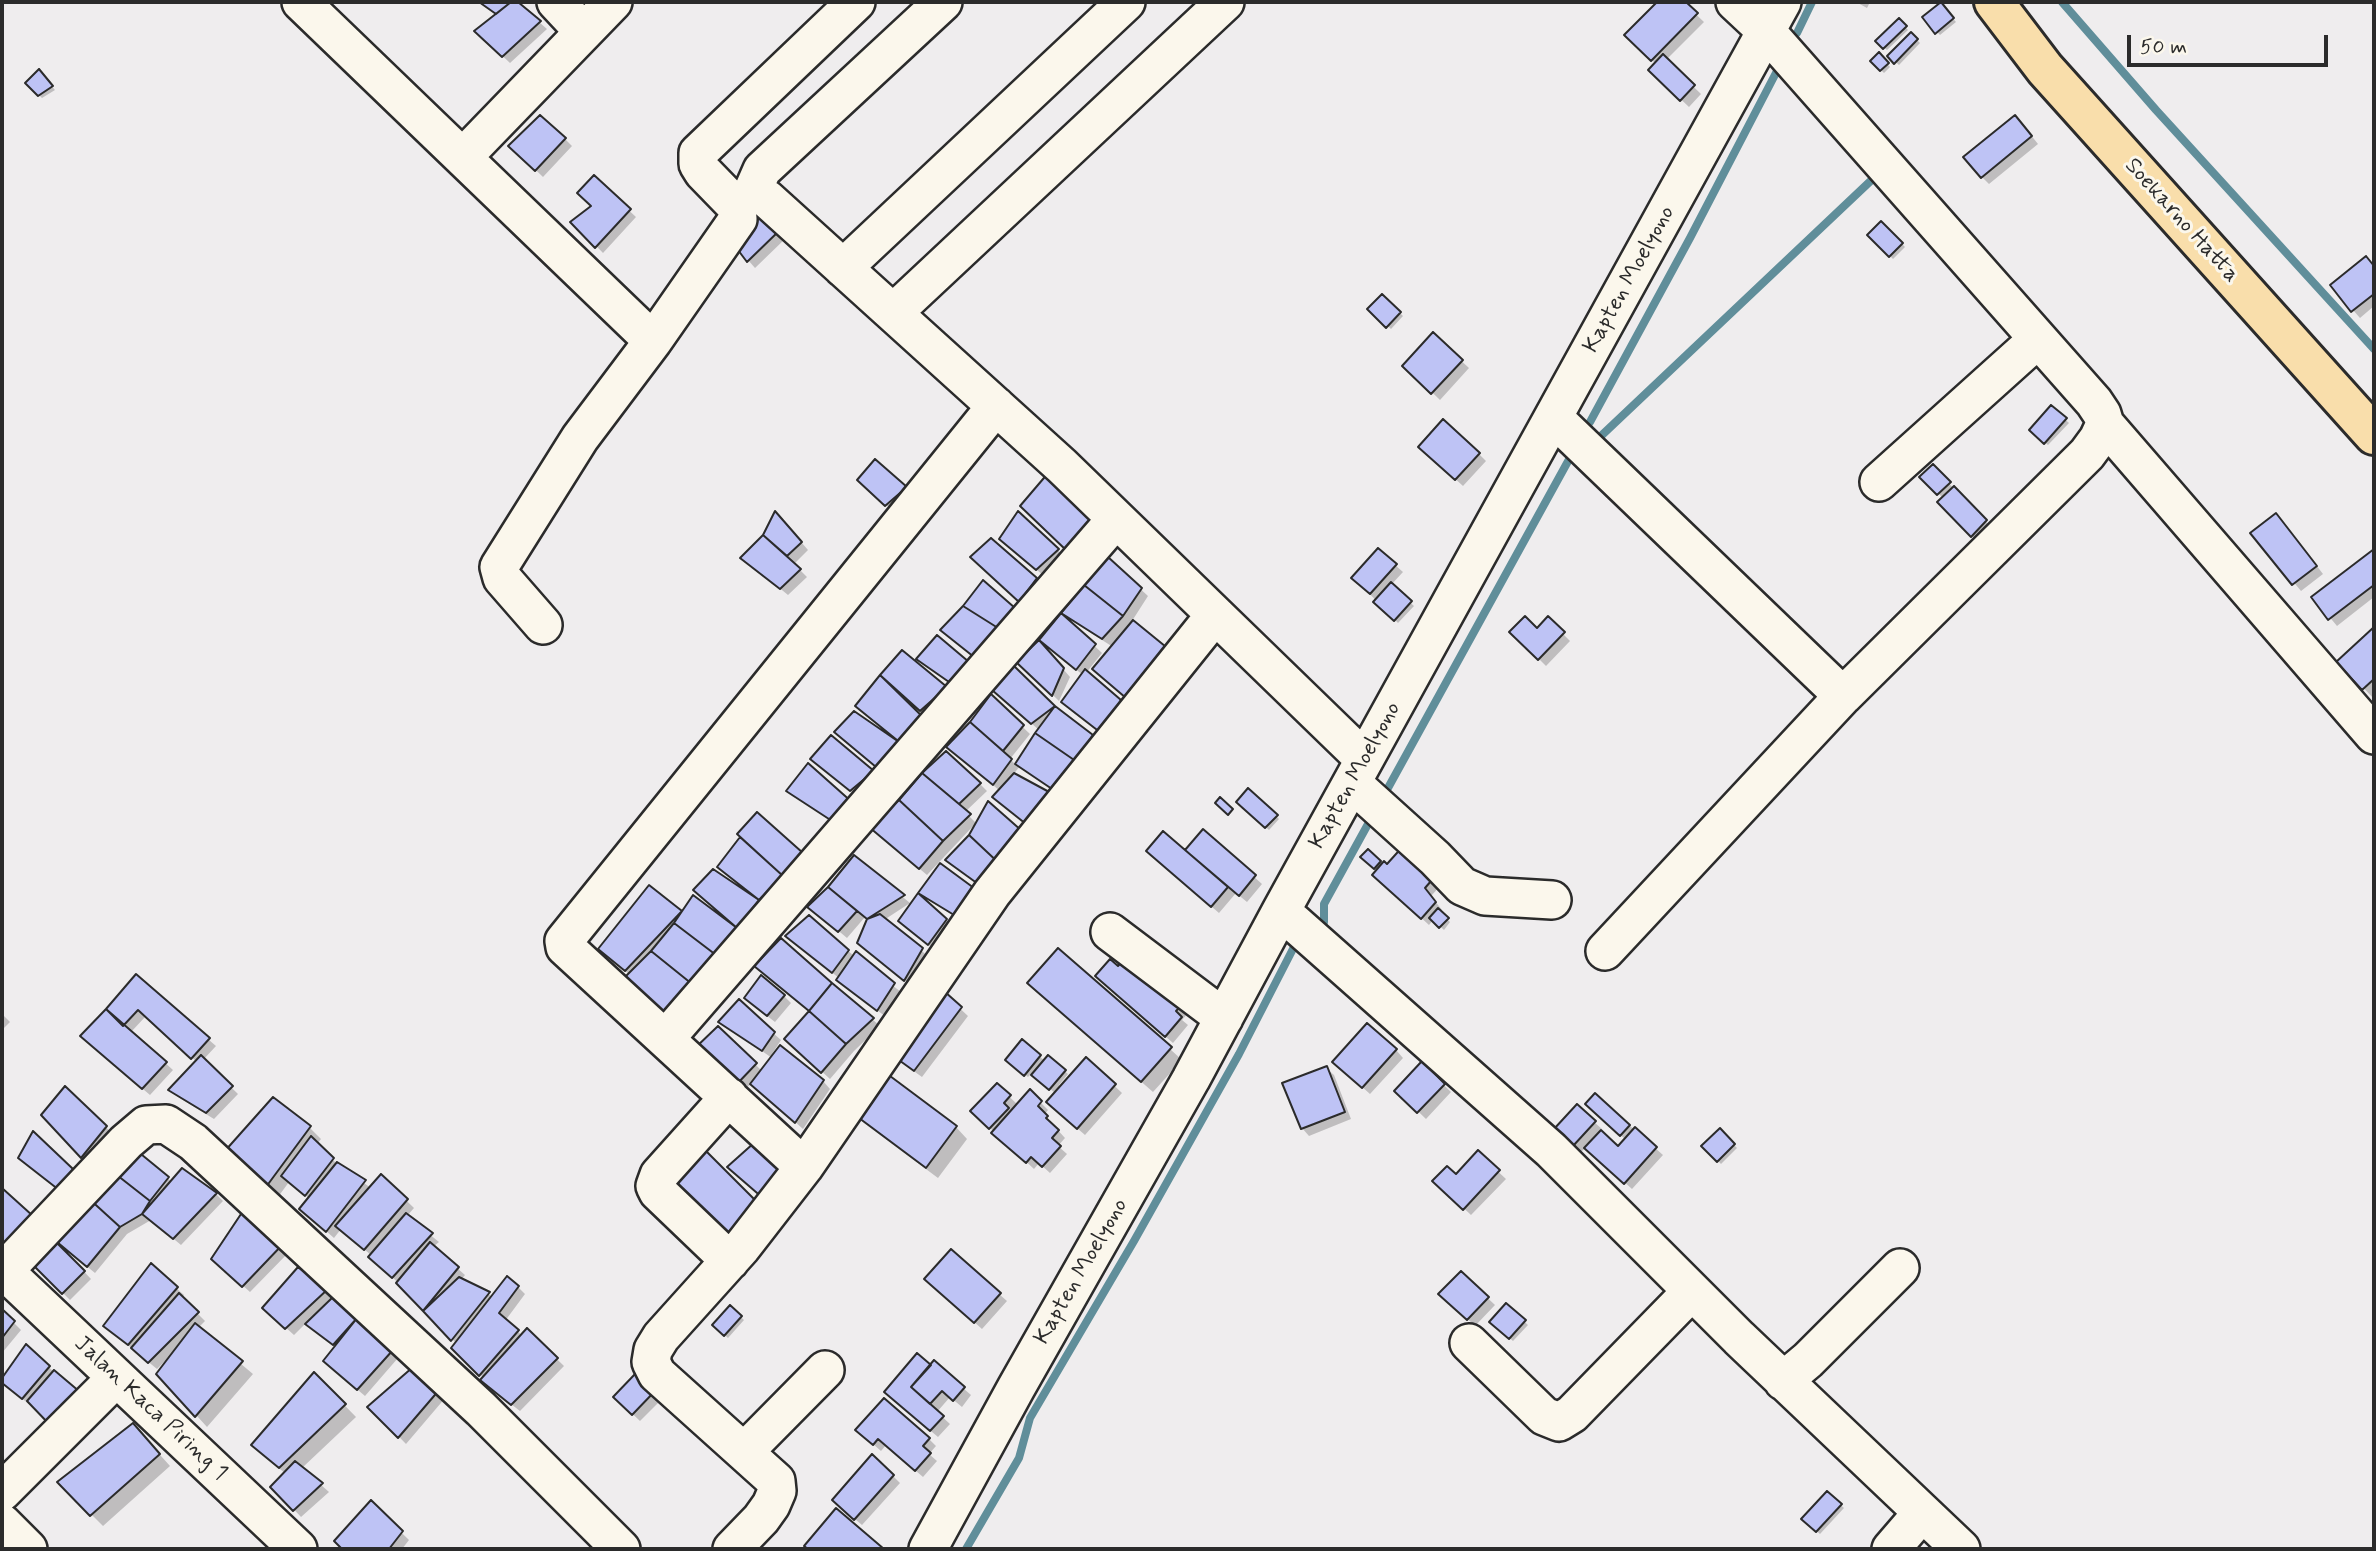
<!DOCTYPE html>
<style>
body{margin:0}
#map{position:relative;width:2376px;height:1551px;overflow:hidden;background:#efedee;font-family:Mynerve,sans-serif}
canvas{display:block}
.frame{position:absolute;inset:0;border:4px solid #2b2b2b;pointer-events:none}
.scale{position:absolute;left:2127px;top:35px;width:201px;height:32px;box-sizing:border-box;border:4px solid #2b2b2b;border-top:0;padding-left:9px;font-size:21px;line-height:24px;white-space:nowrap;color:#2b2b2b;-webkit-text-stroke:5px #fbf7ec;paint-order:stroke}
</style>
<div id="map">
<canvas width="2376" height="1551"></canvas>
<div class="frame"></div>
<div class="scale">50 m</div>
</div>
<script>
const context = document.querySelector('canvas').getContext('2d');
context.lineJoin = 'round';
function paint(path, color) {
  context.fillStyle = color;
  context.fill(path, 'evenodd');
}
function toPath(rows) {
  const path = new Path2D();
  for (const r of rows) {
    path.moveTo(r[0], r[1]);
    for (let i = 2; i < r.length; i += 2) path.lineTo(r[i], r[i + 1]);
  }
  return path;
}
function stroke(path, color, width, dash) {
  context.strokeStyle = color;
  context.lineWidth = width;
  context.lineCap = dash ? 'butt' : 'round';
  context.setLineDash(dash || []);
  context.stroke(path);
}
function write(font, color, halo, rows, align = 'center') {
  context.font = font + ' Mynerve,sans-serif';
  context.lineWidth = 6;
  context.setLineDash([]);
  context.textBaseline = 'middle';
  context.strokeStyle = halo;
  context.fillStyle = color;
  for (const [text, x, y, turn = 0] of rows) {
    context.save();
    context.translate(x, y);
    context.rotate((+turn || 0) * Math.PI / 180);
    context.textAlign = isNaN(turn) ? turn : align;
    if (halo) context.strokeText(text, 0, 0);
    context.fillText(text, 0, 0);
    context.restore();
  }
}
paint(toPath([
 [478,2,516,2,547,29,510,63,476,31,497,15],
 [1660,2,1683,2,1704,22,1666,60,1701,94,1689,107,1650,70,1656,64,1627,35],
 [1856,2,1870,2,1867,8],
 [1940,4,1956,22,1940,35,1924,18],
 [1899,20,1908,30,1887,50,1877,41],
 [1911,34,1920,43,1899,65,1889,56],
 [1879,55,1890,67,1884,73,1872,61],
 [39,72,55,90,42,98,27,83],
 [2022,124,2038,144,1989,184,1982,177],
 [565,139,572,146,543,177,511,146],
 [594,178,636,217,603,253,573,222,593,206],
 [763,211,786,238,755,268,748,260],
 [1881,223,1905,247,1893,259,1869,235],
 [2366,258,2374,267,2374,306,2360,318,2332,286],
 [1382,296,1403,316,1391,329,1370,309],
 [1433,335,1469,368,1440,400,1405,366],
 [2051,407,2069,423,2048,445,2031,430],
 [1428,454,1479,454,1486,461,1463,486],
 [876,461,913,495,894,512,859,480],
 [1933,467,1993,529,1979,543,1939,502,1943,498,1922,477],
 [1019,514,1065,557,1044,576,1009,546],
 [782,520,808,550,794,564,807,577,788,595,743,558],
 [2283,522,2323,574,2301,591,2253,533],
 [2374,551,2374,597,2337,626,2313,597],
 [973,557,1036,579,1043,586,1027,608],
 [1108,559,1148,596,1132,621,1170,652,1113,647,1069,619,1068,621,1102,653,1086,673,1127,709,1109,738,1083,675,1045,645,1044,647,1070,677,1059,701,1019,662,1040,641],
 [1395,565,1403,572,1391,585,1414,606,1398,623,1361,585],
 [1548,619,1570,641,1546,666,1512,632,1537,630],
 [2374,629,2374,699,2339,662],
 [902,652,945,689,928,717,910,704,909,706,936,732,884,773,844,739,888,737,890,735,857,705],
 [1012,667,1054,707,1099,743,1060,795,1020,766,1000,791,948,747,971,723,991,697,1030,734,1010,759,1016,765,1040,731,1002,697],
 [820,766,873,772,858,797],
 [980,784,987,791,965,812,976,823,927,875,878,834],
 [1248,790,1279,819,1269,830,1238,802],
 [1204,832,1262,884,1247,902,1236,893,1219,913,1155,858,1185,853],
 [742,837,802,854,699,991,630,975,608,956,649,887,682,913,726,922,728,920,703,897,742,887,719,867],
 [1368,851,1383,865,1444,882,1431,896,1442,910,1440,913,1450,922,1444,930,1433,920,1429,925,1382,882,1378,871,1363,857],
 [855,858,910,903,884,920,929,957,912,986,867,950,869,920,865,917,847,938,810,907],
 [940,865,967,924,925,898,953,928,936,951,900,921],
 [781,940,880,1026,854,1051,830,1079,794,1046,810,1012],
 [794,943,848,951,901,992,885,1016,845,987,838,980,839,978],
 [1126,959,1188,1013,1182,1020,1188,1025,1173,1043,1104,983],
 [136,977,216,1046,203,1060,238,1094,214,1119,178,1097,171,1090,197,1062,146,1016,131,1032,173,1070,150,1095,90,1044],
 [937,987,968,1016,922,1077,894,1057],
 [1041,994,1170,1049,1182,1060,1153,1092],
 [784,996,791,1003,775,1022,753,1005],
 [2,1014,10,1022,2,1030],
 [720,1022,773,1033,781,1040,772,1054,823,1081,830,1089,803,1129,752,1083,744,1090,703,1057,718,1028,762,1071,772,1058],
 [1022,1042,1045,1061,1048,1058,1068,1074,1059,1085,1061,1087,1086,1059,1122,1093,1085,1135,1055,1109,1056,1094,1032,1073,1028,1077,1008,1060],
 [1396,1050,1403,1058,1370,1094,1342,1069],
 [1422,1064,1451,1092,1426,1119,1397,1091],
 [1326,1068,1334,1075,1351,1119,1309,1136,1302,1128],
 [997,1085,1018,1105,1030,1092,1048,1110,1044,1115,1065,1138,1058,1146,1067,1154,1050,1173,1039,1163,1034,1169,972,1111],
 [65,1089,113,1134,89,1163,43,1115],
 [1595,1095,1663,1155,1632,1189,1586,1147,1581,1152,1556,1129,1594,1122,1602,1129,1600,1131,1619,1148,1626,1140,1587,1104],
 [853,1112,956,1127,967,1139,938,1178,864,1123],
 [310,1128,321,1139,317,1144,337,1164,371,1188,381,1176,414,1208,407,1216,439,1242,433,1247,465,1275,461,1280,493,1297,518,1287,525,1294,505,1321,523,1336,528,1331,564,1366,520,1411,489,1387,484,1378,453,1348,457,1344,372,1256,341,1229,334,1238,309,1216,310,1199,289,1182,278,1197,238,1163],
 [1720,1131,1737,1148,1721,1164,1704,1146],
 [1478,1153,1506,1179,1471,1215,1435,1181,1456,1177],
 [167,1178,172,1182,216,1194,223,1201,181,1245,151,1220,127,1234,95,1273,62,1246,61,1247,91,1279,70,1300,29,1259,52,1238],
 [243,1213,290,1251,250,1292,221,1266],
 [151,1266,184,1295,182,1298,205,1321,198,1328,253,1374,207,1427,158,1373,167,1362,165,1361,157,1369,113,1333],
 [1461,1273,1495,1305,1475,1326,1441,1294],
 [934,1286,999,1294,1007,1301,982,1329],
 [327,1291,398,1358,365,1396,332,1368,336,1347,306,1323,294,1335,264,1308],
 [1506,1305,1528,1325,1513,1341,1492,1322],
 [730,1307,744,1320,728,1338,714,1325],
 [2,1311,21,1330,2,1353],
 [27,1347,55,1373,30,1405,9,1388],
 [934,1363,971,1395,962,1407,950,1397,937,1412,950,1424,938,1437,893,1399],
 [413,1369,446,1397,406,1444,370,1407],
 [314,1374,356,1417,302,1468,329,1492,301,1517,273,1487,286,1474,264,1456],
 [636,1375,661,1400,640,1421,615,1397],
 [144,1437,170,1466,103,1526,59,1482],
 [865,1437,929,1439,936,1446,929,1454,937,1461,923,1477,886,1445,881,1451],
 [893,1476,900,1483,862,1525,841,1507],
 [1827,1493,1844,1508,1820,1534,1803,1519],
 [371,1503,409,1540,402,1549,345,1549,337,1541]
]), '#0003');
stroke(toPath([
 [2062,2,2156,110,2374,349],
 [1797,33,1812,2],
 [1590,422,1690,238,1778,69],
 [1602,435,1879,173],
 [1383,797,1572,454],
 [1324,922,1324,904,1373,815],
 [966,1549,1019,1458,1030,1418,1134,1241,1239,1054,1296,943]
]), '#608e9a', 8);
const building = toPath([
 [479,2,511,2,496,14,479,2],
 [511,2,518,2,541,21,502,57,474,31,511,2],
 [1657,2,1686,2,1698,13,1651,61,1624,35,1657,2],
 [1941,2,1954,18,1935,34,1922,17,1941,2],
 [1899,18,1907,26,1883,49,1875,41,1899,18],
 [1911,32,1918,39,1894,64,1887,56,1911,32],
 [1879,52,1889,63,1880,71,1870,61,1879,52],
 [1663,54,1695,85,1680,101,1648,70,1663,54],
 [39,69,53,86,38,96,25,83,39,69],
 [540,115,566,138,535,171,508,146,540,115],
 [2015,115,2032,136,1981,178,1963,157,2015,115],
 [594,175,631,209,595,248,570,222,591,206,577,193,594,175],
 [763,208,780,230,747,262,732,242,763,208],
 [1881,221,1903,243,1889,257,1867,235,1881,221],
 [2366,256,2374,266,2374,294,2351,312,2330,285,2366,256],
 [1382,294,1401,312,1386,328,1367,309,1382,294],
 [1433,332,1463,360,1431,394,1402,366,1433,332],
 [2051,405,2067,418,2044,444,2029,430,2051,405],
 [1443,419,1480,453,1455,480,1418,447,1443,419],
 [875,459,907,487,885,506,857,480,875,459],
 [1933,464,1951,482,1937,495,1919,477,1933,464],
 [1049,472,1098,515,1067,551,1020,506,1049,472],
 [1954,486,1987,520,1971,537,1937,502,1954,486],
 [775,511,802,542,787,556,763,535,775,511],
 [1018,511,1059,549,1036,570,999,539,1018,511],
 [2276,513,2317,566,2292,585,2250,533,2276,513],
 [763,535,801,569,780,589,740,558,763,535],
 [991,538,1037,578,1019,602,970,557,991,538],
 [1378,548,1397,564,1370,594,1351,578,1378,548],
 [2374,549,2374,585,2328,620,2311,597,2374,549],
 [1108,557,1142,588,1123,616,1084,585,1108,557],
 [983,580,1015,608,998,628,963,606,983,580],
 [1391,582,1412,601,1394,621,1373,602,1391,582],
 [1084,585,1123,616,1102,639,1061,613,1084,585],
 [963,606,998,628,974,657,940,630,963,606],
 [1061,613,1096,644,1076,670,1039,640,1061,613],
 [1525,616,1537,628,1548,616,1565,632,1538,660,1509,632,1525,616],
 [1133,620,1171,651,1126,698,1092,669,1133,620],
 [2374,627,2374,679,2362,690,2336,662,2374,627],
 [937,635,969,662,949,682,916,659,937,635],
 [1039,640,1064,668,1052,696,1016,662,1039,640],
 [902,650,947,687,920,711,880,675,902,650],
 [1012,664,1055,706,1031,724,992,690,1012,664],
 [1085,669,1121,700,1101,733,1061,702,1085,669],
 [880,675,930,724,908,749,855,706,880,675],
 [991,694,1024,725,1003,751,970,722,991,694],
 [1055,706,1093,735,1077,762,1035,733,1055,706],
 [854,711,899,742,876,767,834,732,854,711],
 [970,722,1012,759,993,785,946,747,970,722],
 [1035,733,1077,762,1052,789,1015,764,1035,733],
 [831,735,874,771,850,791,810,759,831,735],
 [946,751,981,783,959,804,922,773,946,751],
 [808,763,853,803,832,821,786,791,808,763],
 [922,773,971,814,943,841,899,800,922,773],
 [1014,773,1051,793,1031,828,992,797,1014,773],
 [1248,788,1278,815,1265,828,1236,802,1248,788],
 [1220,797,1233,809,1228,815,1215,803,1220,797],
 [899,800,943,841,919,869,869,827,899,800],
 [988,801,1022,831,1003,867,969,835,988,801],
 [757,812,803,853,783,876,737,834,757,812],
 [1203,829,1256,875,1239,896,1185,850,1203,829],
 [1163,831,1228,887,1211,907,1146,851,1163,831],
 [969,835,1003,867,985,889,945,860,969,835],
 [740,837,783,876,759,900,717,867,740,837],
 [1405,844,1438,873,1425,888,1436,902,1421,919,1372,875,1384,861,1387,864,1405,844],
 [1368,849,1381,861,1374,869,1360,857,1368,849],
 [854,855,905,895,867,919,828,887,854,855],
 [940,863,978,891,959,918,918,893,940,863],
 [713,869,759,900,737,928,693,890,713,869],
 [649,885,682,911,625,971,598,949,649,885],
 [828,887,857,911,838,932,807,907,828,887],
 [918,893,947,919,928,945,898,921,918,893],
 [693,895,737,928,716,955,674,923,693,895],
 [1438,908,1449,918,1439,928,1429,918,1438,908],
 [880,914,923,948,904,981,857,943,867,919,880,914],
 [809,915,849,950,832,973,785,936,809,915],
 [674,923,716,955,692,984,651,951,674,923],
 [781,938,832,983,809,1011,754,966,781,938],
 [1058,948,1172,1047,1141,1082,1027,983,1058,948],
 [651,951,692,984,663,1016,625,977,651,951],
 [856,951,895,983,877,1011,836,980,856,951],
 [1126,957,1182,1005,1176,1011,1182,1017,1165,1037,1095,976,1110,959,1118,966,1126,957],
 [136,974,210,1038,191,1059,138,1010,123,1026,106,1009,136,974],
 [761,975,785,995,767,1016,744,998,761,975],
 [832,983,874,1018,846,1044,809,1011,832,983],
 [936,984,962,1007,914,1071,885,1050,936,984],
 [739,999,775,1032,762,1051,718,1022,739,999],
 [106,1009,167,1062,142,1089,80,1036,106,1009],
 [809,1011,846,1044,821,1073,784,1039,809,1011],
 [1367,1023,1397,1049,1362,1088,1332,1062,1367,1023],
 [718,1026,757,1063,736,1085,693,1050,718,1026],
 [1022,1039,1041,1055,1024,1076,1005,1060,1022,1039],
 [780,1045,824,1080,795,1123,750,1084,780,1045],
 [201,1055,233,1086,206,1113,168,1090,201,1055],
 [1048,1055,1066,1070,1049,1090,1031,1075,1048,1055],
 [1086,1057,1116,1084,1077,1129,1046,1102,1086,1057],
 [1422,1061,1445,1084,1417,1113,1394,1091,1422,1061],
 [1327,1066,1345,1112,1301,1129,1282,1083,1327,1066],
 [882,1070,957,1126,926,1168,851,1112,882,1070],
 [997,1083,1011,1095,1004,1103,1009,1108,989,1129,970,1111,997,1083],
 [65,1086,107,1126,81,1158,41,1115,65,1086],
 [1030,1089,1042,1101,1038,1106,1048,1116,1046,1118,1059,1130,1052,1138,1061,1146,1042,1167,1031,1157,1026,1163,991,1133,1030,1089],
 [1595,1093,1630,1125,1620,1136,1585,1104,1595,1093],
 [273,1097,311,1126,266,1187,224,1152,273,1097],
 [1577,1104,1596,1121,1573,1146,1554,1129,1577,1104],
 [1635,1127,1657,1147,1624,1184,1584,1148,1601,1130,1618,1146,1635,1127],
 [1720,1128,1735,1144,1717,1162,1701,1146,1720,1128],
 [33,1131,73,1169,59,1190,18,1158,33,1131],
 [311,1136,334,1158,305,1196,281,1176,311,1136],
 [755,1142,789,1169,764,1199,727,1167,755,1142],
 [699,1144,762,1207,731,1242,662,1181,699,1144],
 [136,1150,169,1177,150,1201,113,1172,136,1150],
 [1478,1150,1500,1170,1463,1210,1432,1181,1447,1166,1456,1174,1478,1150],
 [337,1162,366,1180,326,1232,299,1209,337,1162],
 [182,1168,217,1193,173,1239,142,1214,182,1168],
 [113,1172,150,1201,142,1214,120,1227,86,1196,113,1172],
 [381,1174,408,1199,364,1250,335,1226,381,1174],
 [2,1188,33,1216,8,1248,2,1243,2,1188],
 [86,1196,120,1227,87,1267,51,1237,86,1196],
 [243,1211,284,1243,242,1287,211,1259,243,1211],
 [406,1213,433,1233,392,1278,368,1257,406,1213],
 [51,1237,85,1271,62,1294,27,1259,51,1237],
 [430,1242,459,1267,423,1311,396,1283,430,1242],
 [951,1249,1001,1293,974,1323,924,1279,951,1249],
 [151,1263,178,1287,128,1345,103,1326,151,1263],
 [298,1267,328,1289,285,1329,262,1308,298,1267],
 [1461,1271,1489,1297,1467,1320,1438,1294,1461,1271],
 [507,1276,519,1286,499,1313,519,1330,479,1376,451,1348,507,1276],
 [459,1277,490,1292,451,1341,423,1311,459,1277],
 [179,1293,199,1312,148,1363,131,1348,179,1293],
 [334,1296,358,1317,333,1345,305,1324,334,1296],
 [1506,1303,1526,1320,1509,1339,1489,1322,1506,1303],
 [730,1305,742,1316,724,1336,712,1325,730,1305],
 [2,1309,15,1321,2,1338,2,1309],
 [358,1317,393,1350,357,1390,323,1361,358,1317],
 [195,1323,243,1361,195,1417,156,1374,195,1323],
 [527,1328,558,1358,511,1405,480,1380,527,1328],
 [26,1344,50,1366,22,1399,2,1383,2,1378,26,1344],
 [917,1353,931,1365,911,1387,944,1416,930,1431,884,1392,917,1353],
 [934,1360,965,1387,953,1401,942,1391,930,1404,911,1387,934,1360],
 [413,1367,440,1389,398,1438,367,1407,413,1367],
 [54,1370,80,1392,50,1425,27,1401,54,1370],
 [314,1372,346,1404,279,1468,251,1445,314,1372],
 [636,1373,655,1391,632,1415,613,1397,636,1373],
 [884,1398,930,1438,923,1446,931,1453,915,1471,878,1439,873,1445,855,1430,884,1398],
 [133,1423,160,1454,90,1516,57,1482,133,1423],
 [872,1454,894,1475,854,1520,832,1500,872,1454],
 [295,1461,323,1483,293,1511,270,1487,295,1461],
 [1827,1491,1842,1504,1816,1532,1801,1519,1827,1491],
 [371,1500,403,1531,389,1549,342,1549,334,1541,371,1500],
 [836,1508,884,1549,808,1549,804,1546,836,1508]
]);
paint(building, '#bec3f5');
stroke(building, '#2b2b2b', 2);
const minor = toPath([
 [301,2,653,341],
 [556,2,584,32],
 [463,157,613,2],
 [751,195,762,170,943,2],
 [733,201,751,195,760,195,767,199,1062,466,1364,759],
 [843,268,1126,2],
 [893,313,1225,2],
 [1554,418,1843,696],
 [2105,424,2374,735],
 [1879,482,2038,339],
 [543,625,502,578,499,567,580,438,653,341,738,219,737,207,703,172,698,164,698,153,856,2],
 [1352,783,1435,858,1462,886,1485,896,1552,900],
 [1281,911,1551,1150,1739,1338,1961,1549],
 [1110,932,1224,1018],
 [1605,951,1843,696,2087,454,2098,439,2105,424,2102,414,2094,402,1766,31,1735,2],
 [666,1038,1116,519],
 [729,1097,659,1175,655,1186,658,1192,730,1261],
 [804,1167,565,947,564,941,996,406],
 [2,1269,298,1549],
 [4,1271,126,1142,146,1125,166,1124,193,1142,481,1409,621,1549],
 [1469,1343,1544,1416,1559,1422,1572,1414,1692,1291],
 [1783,1381,1808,1360,1900,1268],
 [744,1452,825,1370],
 [2,1492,116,1378],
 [2,1523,28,1549],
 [732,1549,761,1519,771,1505,777,1491,776,1481,657,1374,651,1362,653,1350,661,1337,742,1247,804,1167,992,893,1215,615],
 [928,1549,1016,1388,1191,1079,1281,911,1782,2],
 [1891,1549,1922,1513]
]);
const major = toPath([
 [1994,2,2045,69,2374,435]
]);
stroke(minor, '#2b2b2b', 42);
stroke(major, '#2b2b2b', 44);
stroke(minor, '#fbf7ec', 37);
stroke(major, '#f9deab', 38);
write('23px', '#2b2b2b', '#fbf7ec', [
 ["Soekarno Hatta",2181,221,48],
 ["Kapten Moelyono",1630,280,-61],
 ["Kapten Moelyono",1356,776,-61],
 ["Kapten Moelyono",1082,1272,-60],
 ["Jalan Kaca Piring 1",150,1409,43]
]);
</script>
